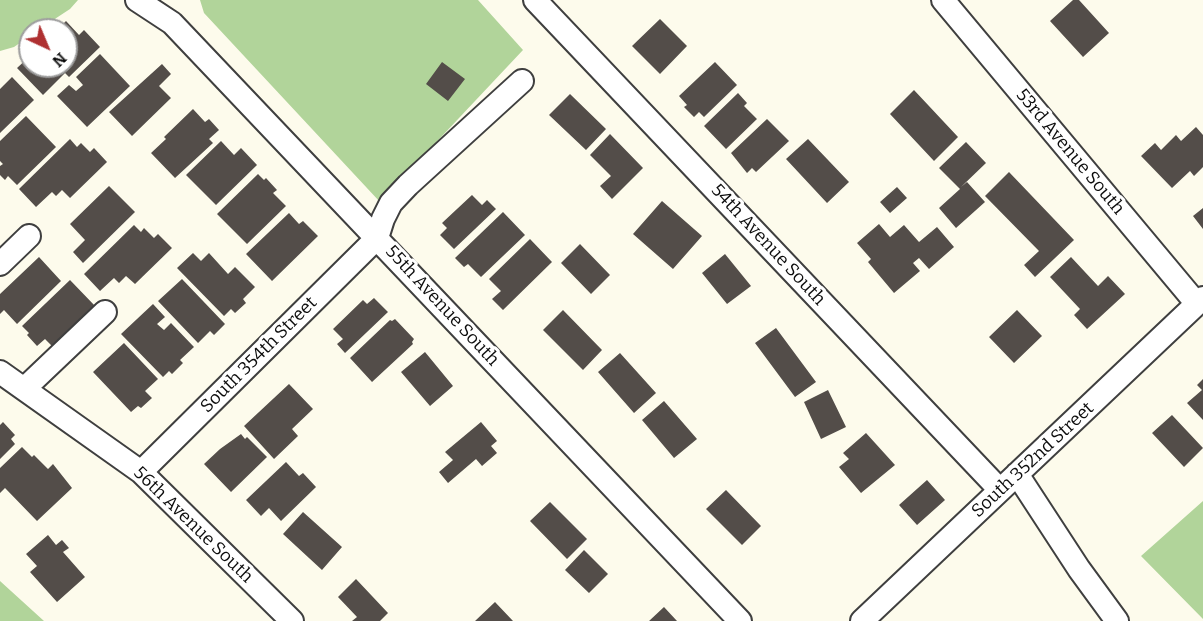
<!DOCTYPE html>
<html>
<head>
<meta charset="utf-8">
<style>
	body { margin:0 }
	#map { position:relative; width:1203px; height:621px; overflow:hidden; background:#fdfbec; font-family:Bitter,serif }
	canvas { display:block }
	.north { position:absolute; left:18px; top:18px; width:60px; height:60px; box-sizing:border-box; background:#fff; border:2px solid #9e9e9e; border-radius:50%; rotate:136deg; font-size:16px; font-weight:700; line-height:24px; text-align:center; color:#0c0c0c }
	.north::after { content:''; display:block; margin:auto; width:21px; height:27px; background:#af3031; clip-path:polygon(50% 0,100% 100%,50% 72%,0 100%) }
</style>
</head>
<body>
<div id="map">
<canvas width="1203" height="621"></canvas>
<div class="north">N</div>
</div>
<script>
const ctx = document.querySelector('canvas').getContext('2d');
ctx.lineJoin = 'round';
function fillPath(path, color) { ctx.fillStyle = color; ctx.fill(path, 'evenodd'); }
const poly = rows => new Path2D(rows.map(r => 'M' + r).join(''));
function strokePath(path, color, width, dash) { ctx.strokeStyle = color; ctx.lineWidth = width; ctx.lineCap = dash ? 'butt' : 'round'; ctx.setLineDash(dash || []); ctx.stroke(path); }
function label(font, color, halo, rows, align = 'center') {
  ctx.font = font + ' Bitter,serif'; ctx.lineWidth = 6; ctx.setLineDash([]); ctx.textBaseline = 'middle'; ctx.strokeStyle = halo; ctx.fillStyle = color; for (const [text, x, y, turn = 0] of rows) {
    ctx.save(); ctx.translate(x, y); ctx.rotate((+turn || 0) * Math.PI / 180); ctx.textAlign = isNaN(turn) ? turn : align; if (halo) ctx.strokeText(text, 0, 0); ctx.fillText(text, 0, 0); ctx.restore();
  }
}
fillPath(poly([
	[0,0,78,0,70,9,38,30,30,30,30,36,14,47,0,51],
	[200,0,478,0,523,50,380,202,204,13],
	[1203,501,1203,619,1141,556],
	[0,581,44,621,0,621]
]), '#b1d49a');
fillPath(poly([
	[1073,0,1079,0,1109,33,1083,57,1050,21],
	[660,19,687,46,660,74,632,46],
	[66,21,79,35,84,30,100,47,69,77,65,73,43,95,17,68,30,56,30,66,66,66,66,30,57,30],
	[100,54,130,86,87,127,57,96,69,85,76,91,83,85,76,77],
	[442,62,465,79,448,101,426,84],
	[715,62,737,85,704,117,699,112,694,117,684,107,687,105,679,96],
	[162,64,171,74,159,86,171,98,132,136,109,112],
	[12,77,34,100,0,133,0,89],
	[914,90,958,137,934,161,890,114],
	[738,93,747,103,744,106,757,119,726,149,704,126],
	[570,94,606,129,586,150,549,115],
	[193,109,205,122,209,119,219,130,209,139,213,143,175,178,151,153,166,139,164,137],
	[26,116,56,147,17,185,8,176,5,180,0,175,0,166,3,164,0,161,0,141],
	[767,119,789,141,756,172,752,168,747,173,731,153],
	[1196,127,1203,135,1203,167,1194,176,1190,171,1172,188,1141,156,1155,143,1161,150,1176,135,1181,141],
	[610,134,643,168,612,199,600,186,611,176,590,155],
	[70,139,77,147,81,143,90,152,94,148,107,162,70,198,62,190,56,196,52,192,36,207,19,189],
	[808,139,849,182,827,203,786,159],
	[221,141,234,155,241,148,257,165,216,205,186,175],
	[966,142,986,163,961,187,967,182,985,202,956,228,939,208,960,189,939,168],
	[1009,172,1074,240,1035,277,1024,265,1039,251,985,196],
	[258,174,264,180,266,178,277,190,273,193,286,206,247,244,217,214],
	[109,186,135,212,83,263,73,252,85,240,70,224],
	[897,187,907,198,890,213,880,202],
	[472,195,482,205,487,200,496,209,454,249,440,235,447,228,442,223],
	[662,201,702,236,673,269,633,234],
	[1203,208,1203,229,1193,216],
	[503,212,525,235,481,277,468,264,464,267,455,258],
	[289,213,299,224,303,221,318,236,272,281,246,254],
	[879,224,890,237,904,225,919,242,937,227,954,247,929,269,919,258,913,263,920,271,894,293,868,262,871,259,857,243],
	[134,225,141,232,144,228,154,238,158,234,172,248,135,284,126,276,119,283,114,278,100,291,84,274],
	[530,239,552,262,503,310,492,299,501,291,489,279],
	[580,244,610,275,591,294,561,263],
	[193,253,201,261,209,253,228,274,235,267,255,287,243,299,246,303,235,313,231,309,224,316,177,268],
	[725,254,751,286,727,304,702,273],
	[39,257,61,281,17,324,4,310,0,314,0,294],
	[1071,257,1098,286,1108,276,1125,294,1087,329,1074,315,1080,309,1050,277],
	[182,279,225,324,214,335,210,331,198,343,158,301],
	[70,280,96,307,57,351,45,339,37,346,27,335,29,333,22,326],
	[374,298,388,312,345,353,337,344,343,339,333,329,363,300,367,304],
	[153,304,165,317,157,324,164,330,171,323,194,347,180,360,183,363,172,374,169,371,163,377,121,334],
	[563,310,602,350,583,370,543,330],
	[1017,310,1042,336,1014,363,989,337],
	[395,319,414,339,412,342,413,344,372,382,350,358,390,320,392,321],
	[776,328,816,382,795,397,755,343],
	[124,343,158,379,145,391,152,398,141,408,138,406,131,412,93,372],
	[425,352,453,386,430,406,401,372],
	[620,353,656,393,634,413,598,372],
	[1203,379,1203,420,1187,403,1202,390,1197,385],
	[289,384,313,409,292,429,298,436,274,459,244,426],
	[828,390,846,427,821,439,804,402],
	[664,401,697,439,674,458,642,420],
	[1172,415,1203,448,1184,467,1152,433],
	[3,422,15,435,11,439,15,444,0,459,0,425],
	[481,422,497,441,491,446,497,453,482,466,476,459,448,483,439,472,453,460,445,452],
	[866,433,895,465,861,493,839,467,849,459,843,453],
	[241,434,245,439,247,437,267,457,231,492,204,464,220,449],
	[22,447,32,457,34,455,48,469,53,464,72,488,37,521,5,488,0,493,0,468],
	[286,462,299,476,303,473,316,487,281,521,269,508,261,516,246,500],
	[927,480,945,500,917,525,899,505],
	[726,490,761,526,742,545,706,509],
	[550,502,587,539,567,559,530,521],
	[303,512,342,547,322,570,283,534],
	[48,535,56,545,62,540,69,548,63,552,85,577,57,602,30,572,37,566,26,554],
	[584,550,608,574,589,593,565,570],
	[356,579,388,613,380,621,352,621,357,617,338,597],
	[495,602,513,621,475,621],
	[664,607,677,621,649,621]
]), '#534d49');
const minor = poly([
	[137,0,172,23,740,621],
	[535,0,1000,490],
	[943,0,1197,304],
	[0,264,29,236],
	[0,372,141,472,292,621],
	[24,389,105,312],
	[141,472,377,238,383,219,391,203,408,185,522,81],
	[1017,474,1079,569,1117,621],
	[862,621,1203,298]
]);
strokePath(minor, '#3f3f3f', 26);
strokePath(minor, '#fff', 22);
label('18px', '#0c0c0c', '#fff', [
	["53rd Avenue South",1070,152,50],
	["54th Avenue South",768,245,47],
	["55th Avenue South",442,306,47],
	["South 354th Street",259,355,-45],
	["South 352nd Street",1033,460,-43],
	["56th Avenue South",193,525,44]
]);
</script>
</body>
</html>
